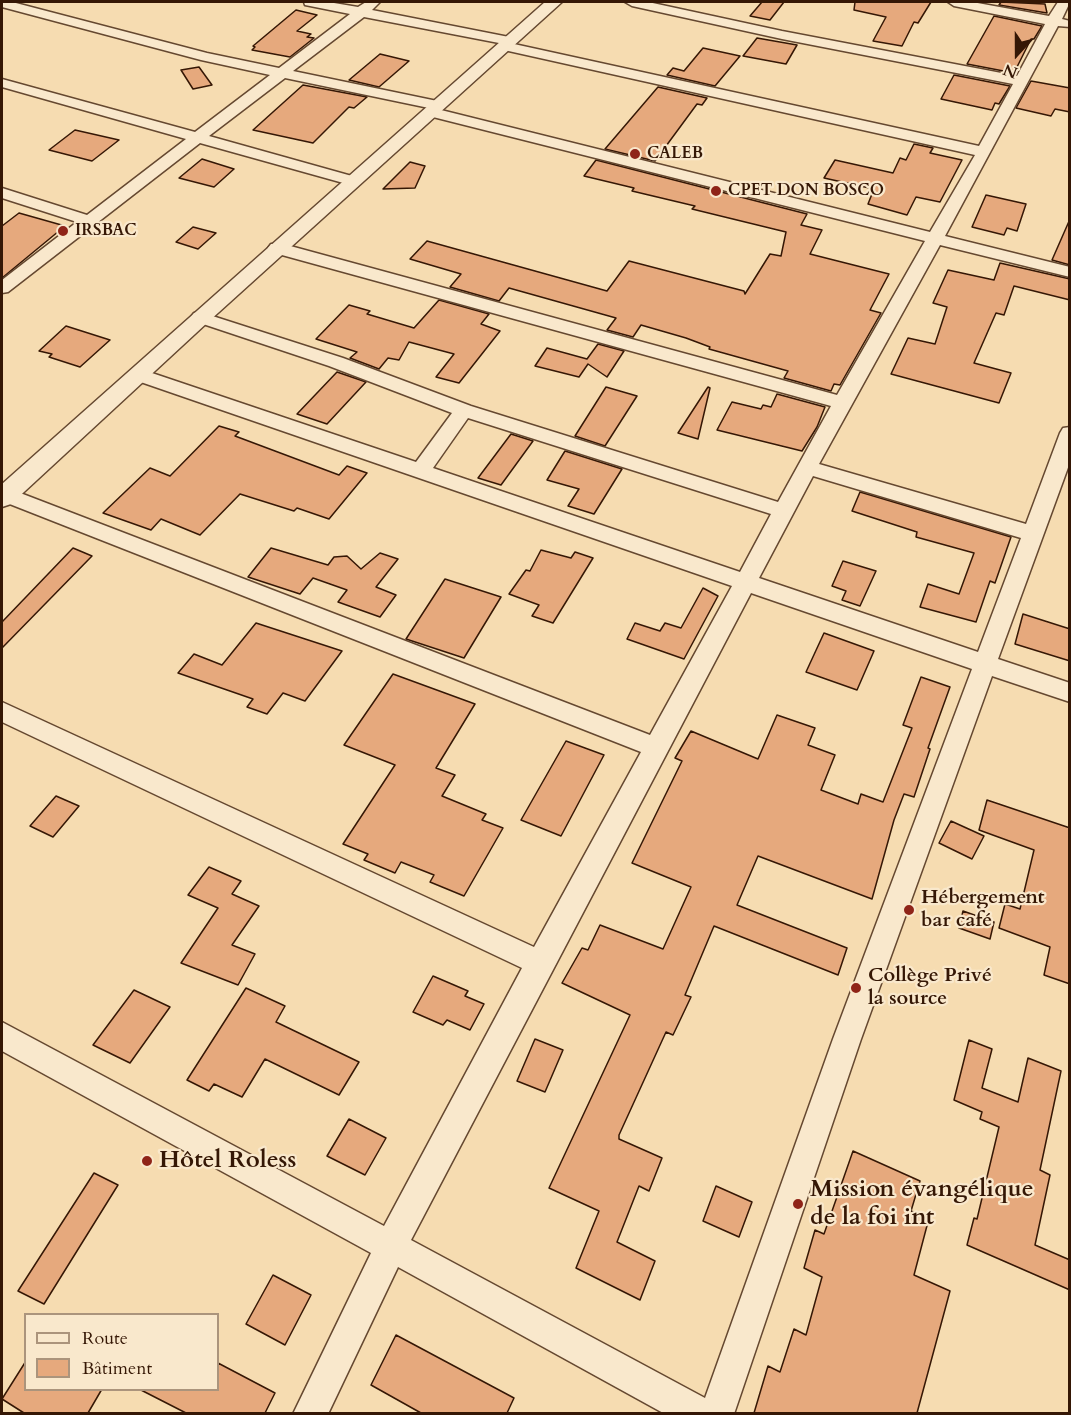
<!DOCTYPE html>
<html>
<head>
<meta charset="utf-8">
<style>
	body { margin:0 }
	#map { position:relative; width:1071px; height:1415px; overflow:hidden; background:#f6dcb1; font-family:Cardo,serif }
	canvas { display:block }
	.frame { position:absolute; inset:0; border:3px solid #351705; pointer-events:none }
	.legend { position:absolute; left:24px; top:1313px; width:195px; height:78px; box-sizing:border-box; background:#f9e8cc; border:2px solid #ab947c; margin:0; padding:8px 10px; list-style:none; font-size:18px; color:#351705 }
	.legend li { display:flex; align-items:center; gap:12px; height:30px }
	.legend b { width:30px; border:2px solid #ab947c }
	.north { position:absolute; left:987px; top:24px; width:60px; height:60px; -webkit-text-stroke:4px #f9e8cc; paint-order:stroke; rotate:201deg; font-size:16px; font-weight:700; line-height:24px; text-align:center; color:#351705 }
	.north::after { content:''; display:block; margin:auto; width:21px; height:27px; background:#351705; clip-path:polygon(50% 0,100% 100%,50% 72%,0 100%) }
</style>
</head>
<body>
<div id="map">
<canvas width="1071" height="1415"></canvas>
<div class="frame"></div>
<ul class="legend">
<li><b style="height:8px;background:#f9e8cc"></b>Route</li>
<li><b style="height:16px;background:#e6a97d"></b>Bâtiment</li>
</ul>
<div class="north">N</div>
</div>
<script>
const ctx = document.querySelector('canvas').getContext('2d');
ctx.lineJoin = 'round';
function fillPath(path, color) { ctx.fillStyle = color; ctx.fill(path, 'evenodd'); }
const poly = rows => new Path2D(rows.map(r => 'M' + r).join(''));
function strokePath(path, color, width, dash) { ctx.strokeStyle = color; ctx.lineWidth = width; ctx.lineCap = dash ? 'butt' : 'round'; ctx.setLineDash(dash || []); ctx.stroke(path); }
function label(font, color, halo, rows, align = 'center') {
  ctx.font = font + ' Cardo,serif'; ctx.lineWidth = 4.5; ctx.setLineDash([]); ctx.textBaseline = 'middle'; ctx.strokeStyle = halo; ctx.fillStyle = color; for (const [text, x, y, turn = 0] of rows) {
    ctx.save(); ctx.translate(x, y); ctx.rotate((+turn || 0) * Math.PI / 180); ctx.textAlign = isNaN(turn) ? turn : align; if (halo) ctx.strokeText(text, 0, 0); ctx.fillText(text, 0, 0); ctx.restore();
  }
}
const building = poly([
	[762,2,784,2,770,20,750,16,762,2],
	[855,2,931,2,918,23,914,22,902,46,873,41,886,17,854,10,855,2],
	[1001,2,1045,4,1047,13,999,5,1001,2],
	[296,10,317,15,297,31,311,34,307,37,314,38,290,57,252,50,255,47,253,46,296,10],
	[994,16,1042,26,1034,39,1031,39,1014,73,967,64,994,16],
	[757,38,797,45,786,64,743,56,757,38],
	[703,48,740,56,715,86,667,75,673,68,684,71,703,48],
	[380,54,409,61,379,87,349,80,380,54],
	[199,67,212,85,193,89,181,70,199,67],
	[954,75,1010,86,999,104,995,103,992,110,941,99,954,75],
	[1031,81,1070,88,1070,112,1055,109,1051,116,1016,108,1031,81],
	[303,85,367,97,354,108,349,107,313,143,253,130,303,85],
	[658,87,707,98,702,105,697,104,655,161,605,149,658,87],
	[75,130,119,140,92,161,49,150,75,130],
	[914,144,933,148,930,153,962,160,940,202,916,197,907,215,868,204,874,189,824,178,835,160,893,173,900,158,906,160,914,144],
	[202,159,234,169,214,187,179,178,202,159],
	[596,160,807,214,801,225,822,230,810,254,889,274,870,310,881,313,840,385,834,384,831,391,784,378,788,371,709,349,710,347,686,338,641,325,633,337,607,330,616,318,509,288,499,301,450,287,461,274,410,259,427,241,607,291,629,261,744,291,745,294,770,254,781,256,786,232,692,209,695,206,632,191,634,188,584,176,596,160],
	[410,162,425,166,415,188,383,189,410,162],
	[986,195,1026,204,1017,231,1007,228,1004,235,972,227,986,195],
	[19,213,65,226,2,278,2,226,19,213],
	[1070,219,1070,265,1052,260,1070,219],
	[193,227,216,233,198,249,176,242,193,227],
	[1000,263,1070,279,1070,300,1014,286,1004,315,996,313,974,363,1011,373,999,403,891,374,908,338,935,344,947,307,933,303,948,270,994,280,1000,263],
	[439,300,489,314,481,324,500,331,459,383,436,377,454,354,409,342,399,360,388,358,379,369,350,358,357,352,316,339,349,305,370,311,367,314,414,328,439,300],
	[66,326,110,340,80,367,49,357,52,354,39,351,66,326],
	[598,344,624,351,607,377,588,364,579,377,535,366,547,348,587,359,598,344],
	[337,372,366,382,327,424,297,414,337,372],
	[606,387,637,396,605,446,575,436,606,387],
	[708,387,710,388,698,439,678,433,708,387],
	[777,394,825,407,817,427,802,451,717,430,732,402,761,409,763,405,771,407,777,394],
	[219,426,239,432,235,436,339,475,347,466,367,473,329,519,297,508,294,511,240,494,200,535,161,519,151,530,103,513,150,468,170,476,219,426],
	[511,434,533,441,501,485,478,478,511,434],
	[565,451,622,469,594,514,568,506,579,489,547,480,565,451],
	[860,492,1011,537,995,583,990,581,976,622,920,607,928,584,959,594,974,553,916,537,917,532,852,511,860,492],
	[73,548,92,556,2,648,2,622,73,548],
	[271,548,328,565,334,557,347,556,361,569,380,553,398,559,376,587,396,595,380,617,338,602,347,590,313,578,300,594,248,577,271,548],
	[541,550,571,558,575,552,593,558,553,623,532,616,539,605,509,594,526,570,530,571,541,550],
	[843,561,876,571,860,606,842,600,846,591,832,586,843,561],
	[445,579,501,597,464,658,406,639,445,579],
	[703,588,718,596,684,659,627,639,635,623,660,631,665,623,681,628,703,588],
	[1023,614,1070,629,1070,661,1015,644,1023,614],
	[256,623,342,651,305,701,283,693,267,714,247,707,253,699,178,673,194,654,222,665,256,623],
	[824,633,874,651,857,690,806,672,824,633],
	[393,674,475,704,436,768,455,775,442,796,486,814,482,820,503,828,464,896,430,882,434,875,401,862,395,873,364,860,368,854,343,844,395,765,344,745,393,674],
	[921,677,950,687,928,748,930,749,914,797,904,794,894,820,872,899,758,856,737,905,847,948,838,975,714,926,685,995,691,997,673,1035,666,1032,619,1135,619,1139,662,1158,649,1191,639,1186,617,1242,655,1261,640,1300,576,1268,599,1211,549,1188,630,1015,562,983,582,948,588,950,600,925,663,949,691,887,632,863,682,761,675,758,691,731,758,759,777,715,815,728,808,745,835,755,821,790,858,804,861,794,883,802,912,728,903,725,921,677],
	[566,741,604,755,561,836,521,820,566,741],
	[56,796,79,806,53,837,30,826,56,796],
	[987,800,1070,828,1070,984,1044,975,1050,947,999,928,1005,904,1020,909,1034,850,979,830,987,800],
	[951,821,984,836,972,859,939,843,951,821],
	[209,867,241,881,232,894,259,906,232,945,255,954,238,985,181,963,218,908,188,895,209,867],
	[963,911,994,922,990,939,959,928,963,911],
	[433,976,468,991,465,996,484,1004,470,1030,447,1020,443,1025,413,1012,433,976],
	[246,988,285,1006,276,1022,359,1062,339,1095,265,1059,242,1097,214,1084,209,1091,187,1080,246,988],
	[134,990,170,1007,130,1063,93,1045,134,990],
	[535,1039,563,1050,545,1092,517,1081,535,1039],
	[969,1040,992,1049,982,1088,1018,1102,1028,1058,1061,1071,1040,1170,1050,1175,1035,1245,1070,1260,1070,1290,967,1245,974,1218,977,1219,999,1127,980,1119,982,1112,954,1100,969,1040],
	[349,1119,386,1138,365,1175,327,1156,349,1119],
	[853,1151,920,1181,911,1211,929,1218,914,1275,950,1291,917,1413,754,1413,768,1366,780,1372,794,1329,806,1335,822,1277,804,1268,815,1230,824,1234,853,1151],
	[94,1173,118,1185,44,1304,18,1291,94,1173],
	[716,1186,752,1202,739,1237,703,1221,716,1186],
	[273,1275,311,1295,285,1345,246,1324,273,1275],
	[396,1335,514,1398,507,1413,421,1413,371,1385,396,1335],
	[26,1361,26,1389,102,1389,88,1413,24,1413,2,1399,26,1361],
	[218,1363,275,1393,265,1413,186,1413,139,1389,218,1389,218,1363]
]);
fillPath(building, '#e6a97d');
strokePath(building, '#351705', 1.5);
const minor = poly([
	[2,2,12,2,207,53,279,68,350,14,305,5,304,2,328,2,358,7,366,2,380,2,372,10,509,37,516,41,514,44,979,146,1013,84,782,39,632,6,625,2,648,2,782,31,1017,76,1045,24,954,6,948,2,972,2,1049,16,1058,2,1070,2,1062,19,1070,21,1070,27,1058,26,945,236,1070,267,1070,277,940,245,819,464,1026,524,1060,433,1063,428,1070,427,1070,462,998,659,1070,683,1070,702,992,676,861,1039,734,1414,665,1414,398,1267,328,1414,293,1414,371,1253,2,1051,2,1022,384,1226,522,968,2,722,2,702,534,947,641,752,2,501,2,486,650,735,732,586,132,379,130,375,139,369,146,371,416,462,452,413,329,366,194,321,191,317,194,313,200,312,343,358,471,406,778,502,831,406,271,252,268,248,271,244,283,244,837,395,925,241,425,115,422,112,429,108,285,78,209,136,359,178,361,181,359,184,347,184,200,143,8,292,2,293,2,280,77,222,2,198,2,188,87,215,186,139,2,87,2,79,195,132,270,75,201,60,2,7,2,2],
	[364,17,499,43,499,49,504,50,975,155,930,232,437,109,444,105,442,102,293,71,364,17],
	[468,418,771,514,740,572,433,468,468,418],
	[813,476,1021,538,978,652,759,578,813,476],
	[751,593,972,669,833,1039,705,1398,411,1240,751,593]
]);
const tertiary = poly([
	[545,2,562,2,208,322,11,504,2,507,2,484,545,2]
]);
strokePath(minor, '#654830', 3);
strokePath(tertiary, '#654830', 3);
fillPath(minor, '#f9e8cc');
fillPath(tertiary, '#f9e8cc');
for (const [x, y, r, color] of [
	[635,154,6,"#8f2418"],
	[716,191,6,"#8f2418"],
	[63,231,6,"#8f2418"],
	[909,910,6,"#8f2418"],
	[856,988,6,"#8f2418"],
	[147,1161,6,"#8f2418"],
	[798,1204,6,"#8f2418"]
]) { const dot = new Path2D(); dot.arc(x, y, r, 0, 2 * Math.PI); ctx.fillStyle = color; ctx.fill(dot); strokePath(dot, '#f9e8cc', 2); }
label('bold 16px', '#351705', '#f9e8cc', [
	["CALEB",647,154],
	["CPET DON BOSCO",728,191],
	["IRSBAC",75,231]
], 'left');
label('bold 20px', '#351705', '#f9e8cc', [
	["Hébergement",921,898],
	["bar café",921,921],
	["Collège Privé",868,976],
	["la source",868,999]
], 'left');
label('bold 24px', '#351705', '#f9e8cc', [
	["Hôtel Roless",159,1161],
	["Mission évangélique",810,1190],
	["de la foi int",810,1218]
], 'left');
</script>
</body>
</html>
